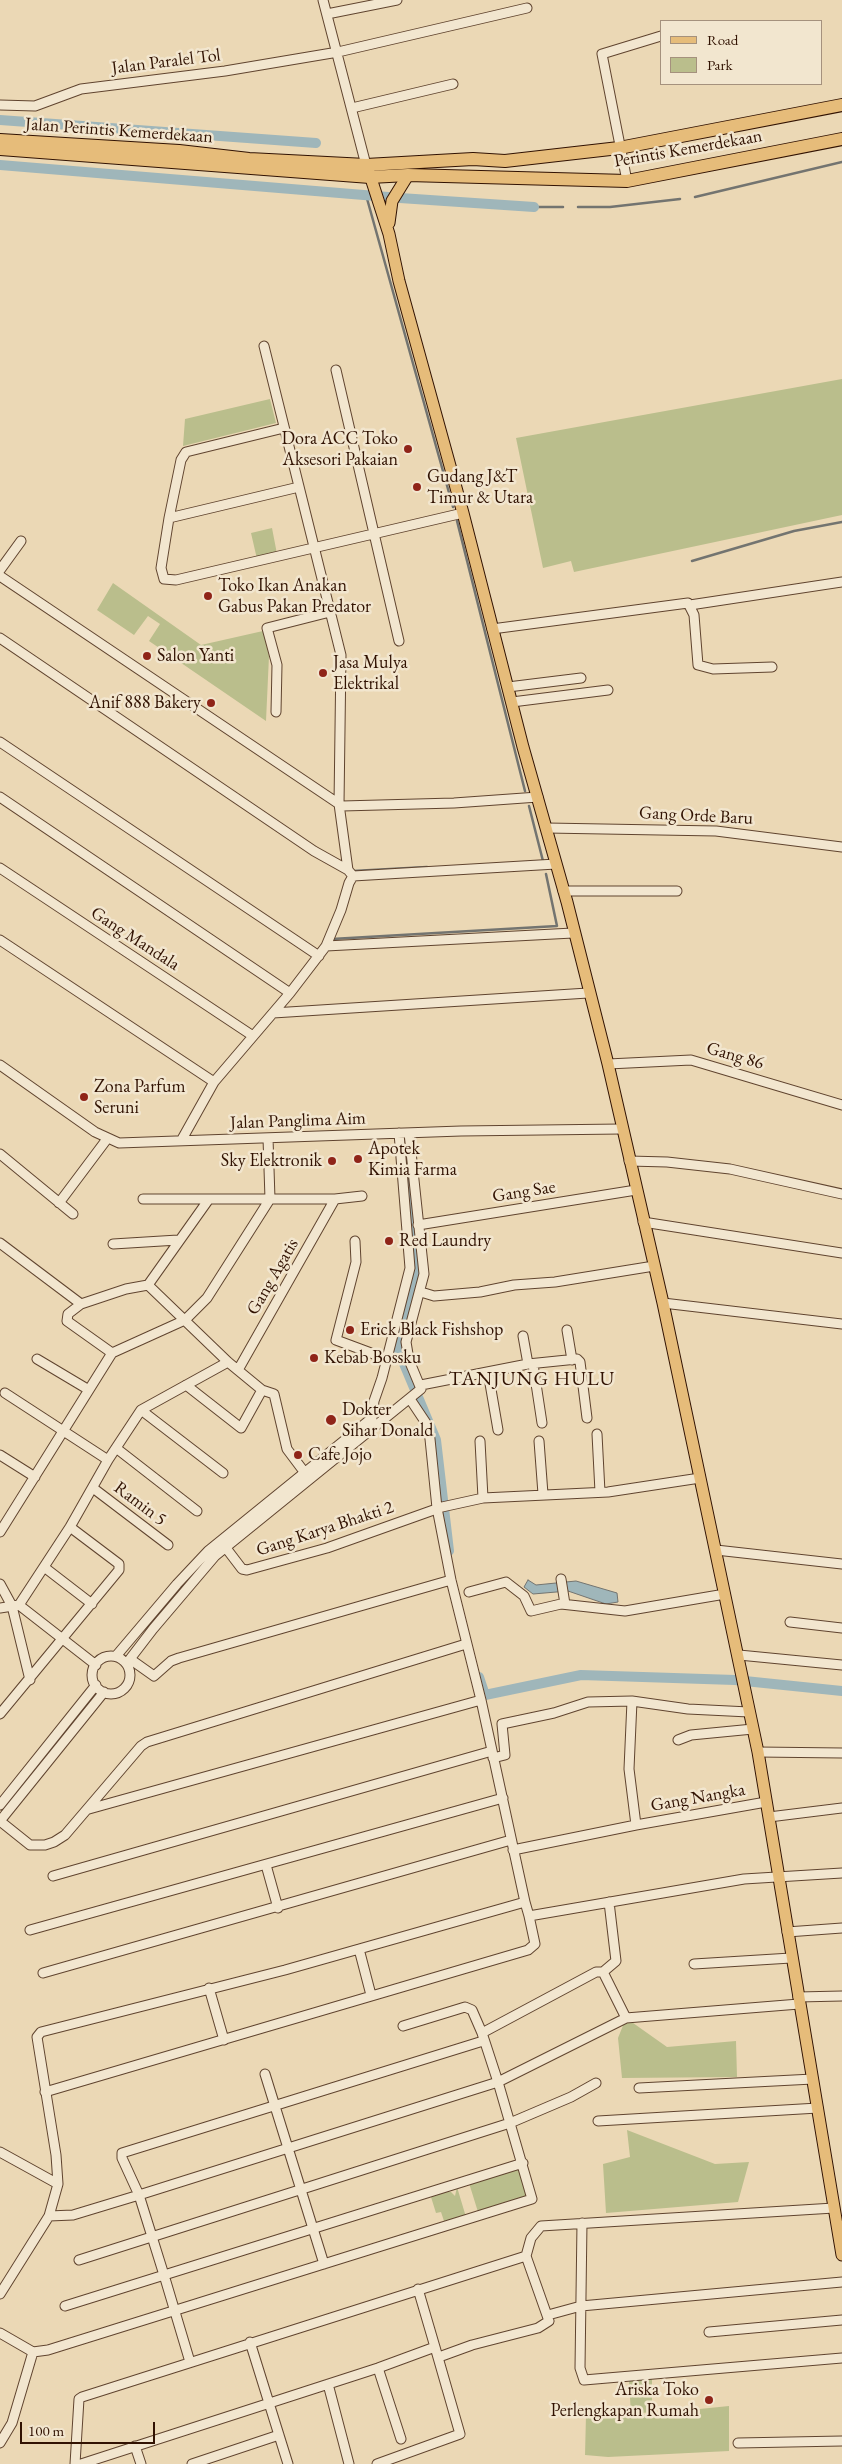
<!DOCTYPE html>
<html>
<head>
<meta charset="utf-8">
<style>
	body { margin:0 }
	#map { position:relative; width:842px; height:2464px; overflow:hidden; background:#ebd8b5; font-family:"EB Garamond",serif }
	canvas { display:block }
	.legend { position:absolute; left:660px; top:20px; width:162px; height:65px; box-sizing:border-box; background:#f2e6cf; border:1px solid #a5917d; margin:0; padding:6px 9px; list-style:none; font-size:15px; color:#311202 }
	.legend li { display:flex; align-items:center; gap:10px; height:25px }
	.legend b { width:25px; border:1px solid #a5917d }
	.scale { position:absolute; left:20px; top:2422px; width:135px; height:22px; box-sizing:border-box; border:2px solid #311202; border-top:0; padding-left:6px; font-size:15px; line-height:18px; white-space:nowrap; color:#311202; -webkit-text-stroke:4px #f2e6cf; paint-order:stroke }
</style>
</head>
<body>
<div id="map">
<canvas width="842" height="2464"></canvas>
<ul class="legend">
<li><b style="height:6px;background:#e6bc7a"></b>Road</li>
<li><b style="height:14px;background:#babe8c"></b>Park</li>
</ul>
<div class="scale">100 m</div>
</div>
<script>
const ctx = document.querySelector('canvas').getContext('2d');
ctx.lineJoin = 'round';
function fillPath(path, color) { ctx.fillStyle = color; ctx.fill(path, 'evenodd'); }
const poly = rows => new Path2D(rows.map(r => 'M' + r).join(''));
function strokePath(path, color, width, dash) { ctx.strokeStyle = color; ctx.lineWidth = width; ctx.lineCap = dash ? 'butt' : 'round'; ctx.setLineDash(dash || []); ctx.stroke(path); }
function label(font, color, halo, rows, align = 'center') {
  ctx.font = font + ' "EB Garamond",serif'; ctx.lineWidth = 5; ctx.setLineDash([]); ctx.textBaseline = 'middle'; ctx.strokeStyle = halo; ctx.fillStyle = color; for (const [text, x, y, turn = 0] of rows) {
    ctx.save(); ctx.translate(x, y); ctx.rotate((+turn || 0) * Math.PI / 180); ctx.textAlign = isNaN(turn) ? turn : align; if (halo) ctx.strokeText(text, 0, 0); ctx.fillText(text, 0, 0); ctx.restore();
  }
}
fillPath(poly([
	[842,379,842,515,574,572,571,561,543,568,516,438],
	[270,399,276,423,183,446,185,419],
	[272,528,277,554,257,559,251,533],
	[113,583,201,645,263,631,269,656,266,721,149,641,160,624,148,616,134,635,97,610],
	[626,2018,667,2047,736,2041,737,2077,622,2078,618,2038],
	[627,2130,715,2164,749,2162,738,2202,606,2213,603,2164,630,2157],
	[518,2169,528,2197,478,2212,469,2183],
	[457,2187,466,2217,444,2221,441,2212,436,2213,431,2197,438,2192,451,2192,455,2196],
	[652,2379,652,2412,631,2414,629,2381],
	[729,2406,729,2451,608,2457,585,2455,586,2415,611,2418]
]), '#babe8c');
const water = poly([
	[528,1580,536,1585,576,1581,617,1593,618,1602,606,1604,568,1591,533,1594,524,1587,528,1580]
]);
fillPath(water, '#9fb6ba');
strokePath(water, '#737470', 1);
strokePath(poly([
	[366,195,453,507],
	[695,197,842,162],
	[534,207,563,207],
	[578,207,610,207,680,199],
	[457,521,525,791],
	[692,561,794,531,842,522],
	[529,806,543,861],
	[353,871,427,867],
	[332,939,557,926,546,874]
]), '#737470', 2.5);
strokePath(poly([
	[0,120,316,143],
	[0,165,388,197],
	[400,198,534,207],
	[407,1182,416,1270,397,1347,436,1440,449,1551],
	[479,1677,485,1695,581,1675,735,1680,842,1691]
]), '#9fb6ba', 10);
const minor = poly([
	[323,0,366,165],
	[327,14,397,0],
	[0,105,35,106,81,89,225,71,338,52,527,8],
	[352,108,453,84],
	[627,181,602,54,661,36],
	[264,346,341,655,339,804,348,870,353,876,556,864],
	[336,370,399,641],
	[284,428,186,452,181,460,169,518,161,568,164,579,176,580,463,513],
	[169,518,299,487],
	[0,570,21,541],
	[0,576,342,806,454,803,538,797],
	[690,605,842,582],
	[492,629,688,603,694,615,698,665,713,669,772,667],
	[0,638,314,851,348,870],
	[508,687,581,678],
	[512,702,608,690],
	[276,712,277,665,267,628,330,612],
	[0,742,319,956],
	[0,797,290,993],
	[547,828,716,831,842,847],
	[0,868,253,1036],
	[563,891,677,891],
	[0,940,214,1082],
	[326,946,573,933],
	[273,1013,588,993],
	[608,1064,691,1060,842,1105],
	[0,1065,95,1132,119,1143,461,1131,621,1129],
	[181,1141,214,1082,290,993,326,946,341,910,349,883,353,876],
	[0,1154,73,1214],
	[629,1161,667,1162,730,1169,842,1194],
	[143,1199,335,1199,362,1196],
	[59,1203,107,1139],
	[643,1222,842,1253],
	[418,1225,636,1190],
	[355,1241,356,1262,336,1340,387,1359],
	[0,1243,81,1304],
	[113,1244,178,1240],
	[148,1285,228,1362,262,1390,274,1394,287,1449,305,1473],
	[421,1292,434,1296,480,1292,514,1285,555,1282,654,1266],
	[663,1303,842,1324],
	[567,1330,572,1360],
	[523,1336,528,1364],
	[112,1353,67,1321,68,1314,81,1304,126,1289,148,1285,209,1199],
	[37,1359,89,1390],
	[533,1364,542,1423],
	[238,1370,335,1199],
	[488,1372,498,1430],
	[186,1385,241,1428,262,1390],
	[421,1385,528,1364,577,1359,580,1362,587,1418],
	[5,1393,108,1460],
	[410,1399,426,1423,430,1439,437,1508,451,1580,481,1700,525,1902],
	[141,1410,223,1473],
	[597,1434,600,1492],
	[480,1441,483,1498],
	[539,1441,543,1494],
	[116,1448,197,1511],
	[0,1455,35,1477],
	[93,1488,168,1545],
	[0,1532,112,1353,185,1320,207,1298,270,1199,268,1138],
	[226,1548,242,1569,247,1570,327,1548,442,1507,483,1498,608,1492,700,1478],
	[716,1550,842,1564],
	[44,1567,92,1604],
	[561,1579,565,1604],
	[0,1584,12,1606,30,1680],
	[469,1592,506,1582,524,1596,531,1611,561,1604,625,1611,725,1594],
	[19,1605,96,1665],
	[0,1608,19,1605,70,1527,108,1460,141,1410,228,1362],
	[790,1622,842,1628],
	[739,1655,842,1665],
	[116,1656,177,1584,208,1551,372,1418,374,1401,382,1378,410,1268,399,1133],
	'92 1675a19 19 0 1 1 38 0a19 19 0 1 1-38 0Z',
	[130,1659,154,1676,171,1661,179,1658,451,1580],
	[128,1665,130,1659,153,1629,215,1556,421,1389,409,1360,406,1342,424,1274,409,1133],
	[632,1701,629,1769,636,1825,766,1802],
	[0,1714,119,1570,119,1564,70,1527],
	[678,1740,691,1735,753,1729],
	[758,1752,842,1753],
	[493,1758,505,1755,502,1724,554,1713,588,1702,632,1701,688,1709,749,1712],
	[0,1805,96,1685],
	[89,1809,481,1700],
	[769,1817,842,1808],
	[0,1821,30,1845,45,1845,54,1842,65,1835,141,1746,147,1742,466,1644],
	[0,1821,104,1692],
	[513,1850,636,1825],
	[266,1865,278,1908],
	[53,1876,492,1751],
	[30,1930,503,1798],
	[787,1932,842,1928],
	[359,1949,371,1995],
	[694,1964,791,1958],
	[603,1972,616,1961,609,1902],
	[43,1973,511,1840],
	[209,1988,224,2040],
	[798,1997,842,1996],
	[403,2026,465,2007,472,2010,482,2033],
	[265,2074,324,2264],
	[639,2088,813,2079],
	[45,2092,528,1950,535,1944,529,1916],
	[598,2121,818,2108],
	[0,2152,58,2184],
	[49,2216,73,2215,139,2195,498,2082,626,2018,799,2004],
	[582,2223,580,2368,584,2380,842,2358],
	[79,2260,510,2123,571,2097,596,2083],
	[418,2289,435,2347],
	[0,2294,49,2216,58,2184,56,2155,37,2037,41,2032,285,1970,525,1902,529,1916,744,1879,842,1873],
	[65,2306,523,2163],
	[548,2315,581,2306,842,2282],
	[709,2332,842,2320],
	[0,2333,33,2352,48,2350,532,2199,498,2082,482,2033,596,1972,603,1972,626,2018],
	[250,2342,288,2464],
	[439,2357,472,2345,538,2328,549,2321,526,2256],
	[190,2362,164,2275,139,2195,122,2158,122,2153,483,2041],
	[378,2368,401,2439],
	[328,2384,349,2464],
	[0,2443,12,2423,33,2352],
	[738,2443,842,2441],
	[135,2446,141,2464],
	[75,2464,79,2399,82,2397,526,2256,531,2238,541,2226,834,2208],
	[81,2464,378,2368,435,2347,460,2434,377,2464],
	[192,2464,279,2435]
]);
const major = poly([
	[368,169,389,234,399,281,463,513,523,747,567,902,608,1064,663,1303,758,1752,842,2255],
	[389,223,392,201,408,175]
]);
const highway = poly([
	[0,140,179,151,249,159,366,165,473,159,505,161,619,148,842,105],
	[0,149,370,177,408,175,627,181,842,139]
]);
strokePath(minor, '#60442f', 11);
strokePath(major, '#311202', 13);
strokePath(highway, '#311202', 14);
strokePath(minor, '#f2e6cf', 9);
strokePath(major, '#e6bc7a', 11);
strokePath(highway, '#e6bc7a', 12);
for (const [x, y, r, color] of [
	[408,449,5,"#8f2418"],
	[417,487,5,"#8f2418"],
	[208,596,5,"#8f2418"],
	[147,656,5,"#8f2418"],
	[323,673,5,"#8f2418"],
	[211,703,5,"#8f2418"],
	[84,1097,5,"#8f2418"],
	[358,1159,5,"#8f2418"],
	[332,1161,5,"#8f2418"],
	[389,1241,5,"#8f2418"],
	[350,1330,5,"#8f2418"],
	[314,1358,5,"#8f2418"],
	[331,1420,6,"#8f2418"],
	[298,1455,5,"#8f2418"],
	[709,2400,5,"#8f2418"]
]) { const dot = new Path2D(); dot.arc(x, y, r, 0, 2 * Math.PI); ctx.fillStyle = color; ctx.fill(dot); strokePath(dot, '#f2e6cf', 2); }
label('18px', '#311202', '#f2e6cf', [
	["Jalan Paralel Tol",166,62,-7],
	["Jalan Perintis Kemerdekaan",119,131,4],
	["Perintis Kemerdekaan",688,149,-10],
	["Gang Orde Baru",696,816,3],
	["Gang Mandala",135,939,33],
	["Gang 86",735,1056,16],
	["Jalan Panglima Aim",298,1121,-2],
	["Gang Sae",524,1192,-9],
	["Gang Agatis",273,1277,-60],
	["Ramin 5",140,1504,37],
	["Gang Karya Bhakti 2",325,1529,-18],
	["Gang Nangka",698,1798,-10]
]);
label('18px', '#311202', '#f2e6cf', [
	["Dora ACC Toko",398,439,"right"],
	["Aksesori Pakaian",398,460,"right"],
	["Gudang J&T",427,477],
	["Timur & Utara",427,498],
	["Toko Ikan Anakan",218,586],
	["Gabus Pakan Predator",218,607],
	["Salon Yanti",157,656],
	["Jasa Mulya",333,663],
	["Elektrikal",333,684],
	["Anif 888 Bakery",201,703,"right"],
	["Zona Parfum",94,1087],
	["Seruni",94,1108],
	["Apotek",368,1149],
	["Kimia Farma",368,1170],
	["Sky Elektronik",322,1161,"right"],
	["Red Laundry",399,1241],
	["Erick Black Fishshop",360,1330],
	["Kebab Bossku",324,1358],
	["Dokter",342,1410],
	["Sihar Donald",342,1431],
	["Cafe Jojo",308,1455],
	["Ariska Toko",699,2390,"right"],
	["Perlengkapan Rumah",699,2411,"right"]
], 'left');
ctx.letterSpacing = '1px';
label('20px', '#311202', '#f2e6cf', [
	["TANJUNG HULU",532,1380]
]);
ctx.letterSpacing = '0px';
</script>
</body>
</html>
